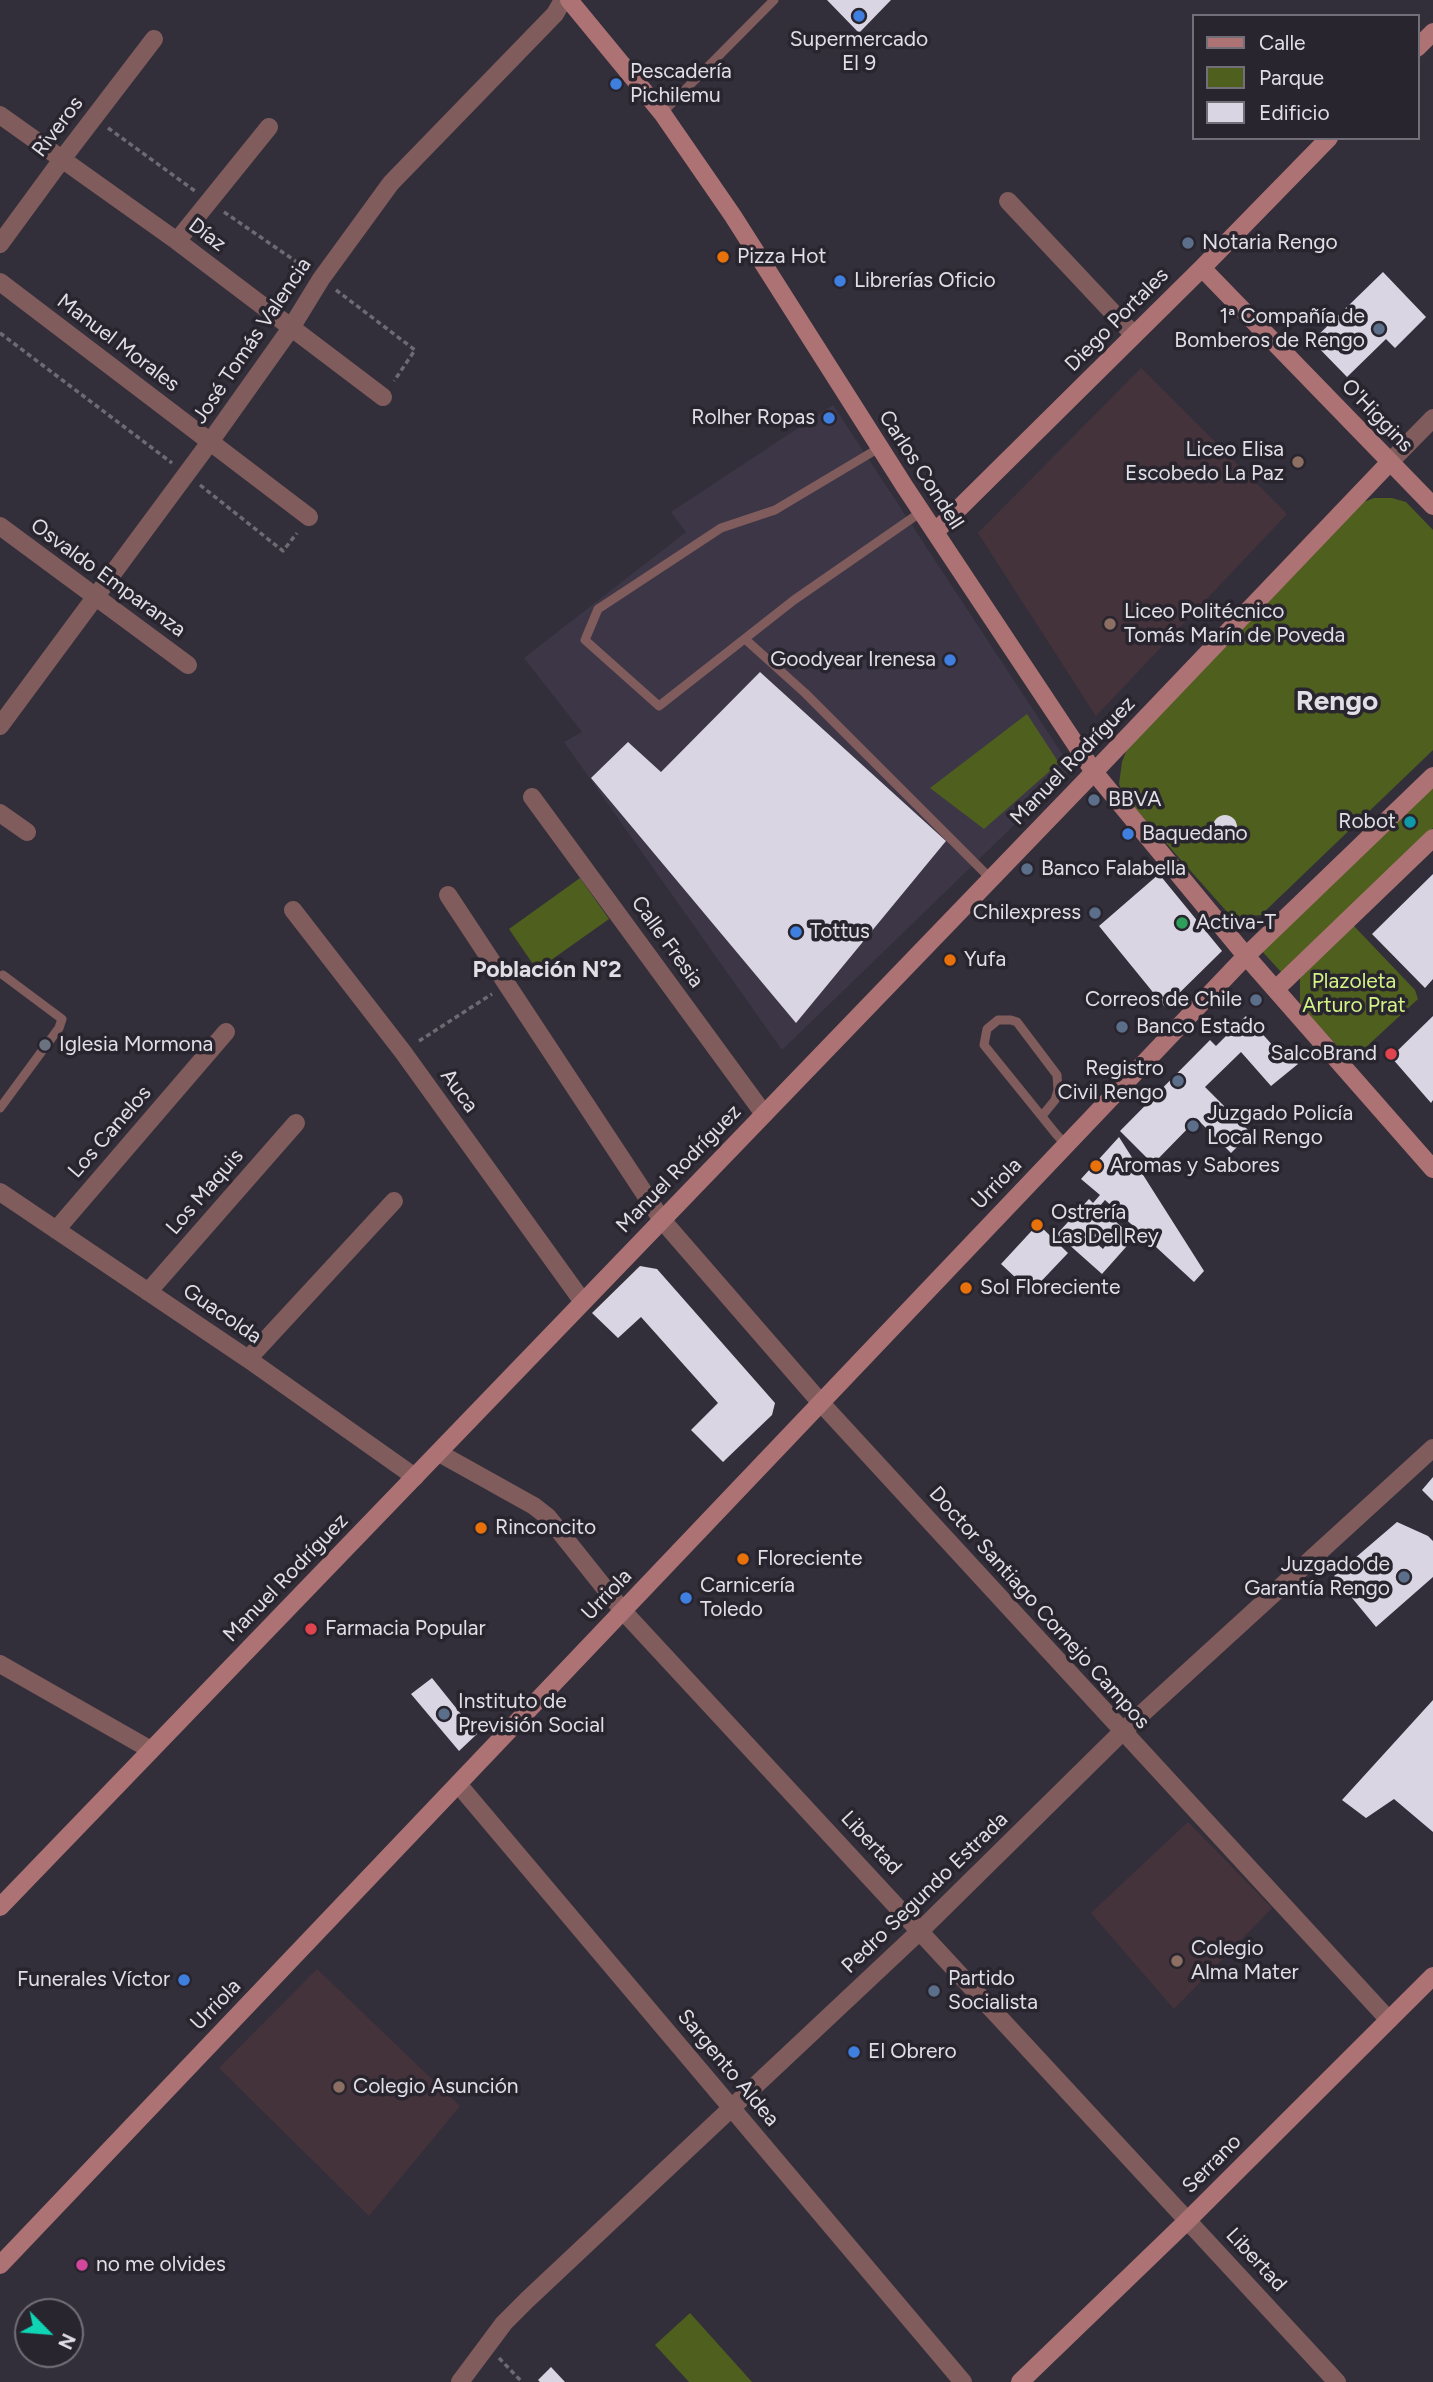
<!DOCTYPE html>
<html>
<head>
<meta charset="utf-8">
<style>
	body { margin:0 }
	#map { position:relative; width:1433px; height:2382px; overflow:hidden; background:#332f3a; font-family:Figtree,sans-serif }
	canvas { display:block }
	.legend { position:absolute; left:1192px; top:14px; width:228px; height:126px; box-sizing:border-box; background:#29252f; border:2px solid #736f78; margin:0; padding:9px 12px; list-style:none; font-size:21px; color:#e1dee5 }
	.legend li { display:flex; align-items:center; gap:14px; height:35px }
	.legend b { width:35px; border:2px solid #736f78 }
	.north { position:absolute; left:14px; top:2298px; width:70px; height:70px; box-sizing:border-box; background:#29252f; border:2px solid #736f78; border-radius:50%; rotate:115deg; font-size:19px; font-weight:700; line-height:28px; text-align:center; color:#e1dee5 }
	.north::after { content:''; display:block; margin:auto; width:24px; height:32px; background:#0fd5b4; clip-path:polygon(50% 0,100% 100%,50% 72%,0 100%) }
</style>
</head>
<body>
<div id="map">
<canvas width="1433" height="2382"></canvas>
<ul class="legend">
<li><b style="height:9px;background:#ad7274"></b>Calle</li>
<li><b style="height:19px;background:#4e5f1e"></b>Parque</li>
<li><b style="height:19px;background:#dad5e2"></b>Edificio</li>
</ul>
<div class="north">N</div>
</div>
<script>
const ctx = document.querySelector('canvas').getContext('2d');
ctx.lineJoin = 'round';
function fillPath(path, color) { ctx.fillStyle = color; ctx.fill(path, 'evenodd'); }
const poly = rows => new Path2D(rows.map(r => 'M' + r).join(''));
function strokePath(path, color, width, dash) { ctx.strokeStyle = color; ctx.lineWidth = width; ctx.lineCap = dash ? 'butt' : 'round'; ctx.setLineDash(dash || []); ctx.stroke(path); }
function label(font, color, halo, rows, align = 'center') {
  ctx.font = font + ' Figtree,sans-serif'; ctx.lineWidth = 7; ctx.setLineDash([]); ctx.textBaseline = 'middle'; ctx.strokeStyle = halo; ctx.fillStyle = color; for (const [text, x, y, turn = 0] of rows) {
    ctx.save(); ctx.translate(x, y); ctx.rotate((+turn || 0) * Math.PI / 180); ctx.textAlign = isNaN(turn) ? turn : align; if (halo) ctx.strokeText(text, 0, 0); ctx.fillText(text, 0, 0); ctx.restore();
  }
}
fillPath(poly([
	[833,405,1072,769,782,1050,564,742,582,732,524,658,686,532,671,512]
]), '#3d3646');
fillPath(poly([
	[1141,368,1287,514,1096,716,978,533],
	[1188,1822,1272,1908,1174,2009,1091,1913],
	[317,1969,460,2106,369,2216,219,2068]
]), '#45333c');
fillPath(poly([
	[1374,498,1392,498,1406,502,1433,530,1433,750,1261,915,1239,917,1228,913,1125,797,1119,784,1122,762,1127,749,1361,503],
	[1027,714,1059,763,984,829,930,788],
	[1433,782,1433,828,1282,973,1260,949],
	[580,878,609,919,537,970,509,929],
	[1353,925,1415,990,1418,999,1351,1061,1300,1005,1300,978],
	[690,2313,752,2382,689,2382,655,2345]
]), '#4e5f1e');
fillPath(poly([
	[827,0,891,0,859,33],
	[1383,272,1426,317,1395,348,1386,339,1347,377,1312,341],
	[760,672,946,841,796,1023,591,778,628,742,661,772],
	'1213 827a12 12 0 1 1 24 0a12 12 0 1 1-24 0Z',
	[1159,874,1222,951,1165,1007,1099,926],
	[1433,874,1433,979,1425,988,1372,934],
	[1246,1016,1276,1049,1282,1044,1298,1064,1271,1086,1241,1052,1205,1087,1251,1133,1231,1153,1197,1119,1153,1164,1120,1131,1210,1040,1216,1046],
	[1433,1016,1433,1100,1431,1103,1391,1057],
	[1119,1137,1204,1271,1194,1282,1105,1200,1099,1207,1134,1238,1102,1274,1057,1234,1089,1199,1093,1203,1100,1195,1081,1179],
	[1101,1234,1109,1241,1103,1249,1094,1241],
	[1038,1224,1068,1253,1031,1292,1001,1264],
	[640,1266,657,1269,775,1403,772,1415,723,1462,691,1430,718,1403,641,1317,618,1338,592,1313],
	[1433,1477,1433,1501,1422,1490],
	[1397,1522,1428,1536,1433,1541,1433,1577,1376,1627,1334,1576],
	[432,1678,477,1734,459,1751,411,1694],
	[1433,1700,1433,1832,1394,1799,1366,1818,1342,1800],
	[551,2367,565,2382,540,2382,538,2380]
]), '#dad5e2');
strokePath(poly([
	[108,128,195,191],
	[224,212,307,269],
	[336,290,415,350,394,381],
	[0,333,172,463],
	[200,485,283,551,297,533],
	[419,1041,492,994],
	[499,2358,522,2382]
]), '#6d6a73', 3.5, [5, 3.5]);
strokePath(poly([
	[662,113,774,0],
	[879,448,775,510,721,528,598,609,585,640,659,706,794,600,921,512],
	[745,639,805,693,991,879],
	[0,1108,59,1028,62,1019,3,975],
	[1042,1116,1055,1100,1058,1090,1057,1075,1017,1022,1011,1020,998,1020,987,1029,984,1045,1056,1134,1066,1145]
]), '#815c5c', 9);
strokePath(poly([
	[0,115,177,241,383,397],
	[1008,201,1134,335],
	[177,241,269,127],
	[0,244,63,158,154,39],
	[0,282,309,517],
	[1390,462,1433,418],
	[0,526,188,665],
	[0,726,210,442,291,328,321,279,391,183,555,14,563,0],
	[532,797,764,1114],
	[0,813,27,832],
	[448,895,662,1220,821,1403,1389,2020],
	[293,910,403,1052,583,1302],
	[0,1192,248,1359,415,1477],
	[56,1230,226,1032],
	[148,1292,296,1123],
	[248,1359,394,1201],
	[439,1453,534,1506,548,1517,623,1611,1337,2382],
	[0,1664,151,1750],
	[458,1784,963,2382],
	[460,2382,504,2323,527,2300,921,1930,1122,1732,1433,1448]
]), '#815c5c', 18);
strokePath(poly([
	[569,0,662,113,733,216,905,487,1094,772,1246,956,1433,1169],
	[1417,48,1433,32],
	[1202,268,1433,506],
	[935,532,1202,268,1329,138],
	[1276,989,1433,838],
	[0,1907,1094,772,1390,462],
	[0,2265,1246,956,1433,776],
	[1020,2382,1188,2220,1433,1976]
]), '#ad7274', 18);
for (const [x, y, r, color] of [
	[859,16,7,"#3f7fe0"],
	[616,84,7,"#3f7fe0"],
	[1188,243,7,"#5c6f8a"],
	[723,257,7,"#e8710a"],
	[840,281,7,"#3f7fe0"],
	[1379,329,7,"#5c6f8a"],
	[829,418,7,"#3f7fe0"],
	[1298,462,7,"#8d6e63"],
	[1110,624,7,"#8d6e63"],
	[950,660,7,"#3f7fe0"],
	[1094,800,7,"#5c6f8a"],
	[1410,822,7,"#0f9aa8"],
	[1128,834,7,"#3f7fe0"],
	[1027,869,7,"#5c6f8a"],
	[1095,913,7,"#5c6f8a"],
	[1182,923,7,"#2e9e5b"],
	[796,932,7,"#3f7fe0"],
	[950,960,7,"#e8710a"],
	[1256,1000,7,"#5c6f8a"],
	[1122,1027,7,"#5c6f8a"],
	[45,1045,7,"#6b7280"],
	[1391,1054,7,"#e0444e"],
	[1178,1081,7,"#5c6f8a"],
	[1193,1126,7,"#5c6f8a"],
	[1096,1166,7,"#e8710a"],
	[1037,1225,7,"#e8710a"],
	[966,1288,7,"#e8710a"],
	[481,1528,7,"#e8710a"],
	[743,1559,7,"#e8710a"],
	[1404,1577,7,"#5c6f8a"],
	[686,1598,7,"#3f7fe0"],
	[311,1629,7,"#e0444e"],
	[444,1714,7,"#5c6f8a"],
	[1177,1961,7,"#8d6e63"],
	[184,1980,7,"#3f7fe0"],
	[934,1991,7,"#5c6f8a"],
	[854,2052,7,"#3f7fe0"],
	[339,2087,7,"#8d6e63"],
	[82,2265,7,"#d1479c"]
]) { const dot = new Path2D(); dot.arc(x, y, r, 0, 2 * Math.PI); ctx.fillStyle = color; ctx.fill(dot); strokePath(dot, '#29252f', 2.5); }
label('21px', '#e1dee5', '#29252f', [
	["Supermercado",859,40,"center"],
	["El 9",859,64,"center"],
	["Pescadería",630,72],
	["Pichilemu",630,96],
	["Notaria Rengo",1202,243],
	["Pizza Hot",737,257],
	["Librerías Oficio",854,281],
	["1ª Compañía de",1365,317,"right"],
	["Bomberos de Rengo",1365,341,"right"],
	["Rolher Ropas",815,418,"right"],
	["Liceo Elisa",1284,450,"right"],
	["Escobedo La Paz",1284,474,"right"],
	["Liceo Politécnico",1124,612],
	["Tomás Marín de Poveda",1124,636],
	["Goodyear Irenesa",936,660,"right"],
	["BBVA",1108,800],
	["Robot",1396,822,"right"],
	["Baquedano",1142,834],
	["Banco Falabella",1041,869],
	["Chilexpress",1081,913,"right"],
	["Activa-T",1196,923],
	["Tottus",810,932],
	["Yufa",964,960],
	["Correos de Chile",1242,1000,"right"],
	["Banco Estado",1136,1027],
	["Iglesia Mormona",59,1045],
	["SalcoBrand",1377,1054,"right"],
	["Registro",1164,1069,"right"],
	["Civil Rengo",1164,1093,"right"],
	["Juzgado Policía",1207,1114],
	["Local Rengo",1207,1138],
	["Aromas y Sabores",1110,1166],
	["Ostrería",1051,1213],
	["Las Del Rey",1051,1237],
	["Sol Floreciente",980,1288],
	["Rinconcito",495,1528],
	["Floreciente",757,1559],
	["Juzgado de",1390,1565,"right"],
	["Garantía Rengo",1390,1589,"right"],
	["Carnicería",700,1586],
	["Toledo",700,1610],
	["Farmacia Popular",325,1629],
	["Instituto de",458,1702],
	["Previsión Social",458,1726],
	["Colegio",1191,1949],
	["Alma Mater",1191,1973],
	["Partido",948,1979],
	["Socialista",948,2003],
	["Funerales Víctor",170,1980,"right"],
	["El Obrero",868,2052],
	["Colegio Asunción",353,2087],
	["no me olvides",96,2265]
], 'left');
label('21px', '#e1dee5', '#29252f', [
	["Riveros",58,127,-53],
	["Díaz",207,235,37],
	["Diego Portales",1117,320,-45],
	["José Tomás Valencia",252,341,-56],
	["Manuel Morales",118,343,37],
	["O'Higgins",1377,416,46],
	["Carlos Condell",921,470,57],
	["Osvaldo Emparanza",108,578,36],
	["Manuel Rodríguez",1073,761,-46],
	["Calle Fresia",667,942,54],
	["Auca",459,1091,54],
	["Los Canelos",110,1132,-49],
	["Manuel Rodríguez",679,1169,-46],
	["Urriola",997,1184,-46],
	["Los Maquis",205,1192,-49],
	["Guacolda",222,1314,34],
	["Manuel Rodríguez",286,1578,-46],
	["Urriola",607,1595,-46],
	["Doctor Santiago Cornejo Campos",1039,1608,48],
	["Libertad",871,1843,47],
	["Pedro Segundo Estrada",925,1893,-44],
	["Urriola",216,2005,-46],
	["Sargento Aldea",728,2068,50],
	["Serrano",1212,2164,-45],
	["Libertad",1256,2260,47]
]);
label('21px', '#d3f386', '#29252f', [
	["Plazoleta",1354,982],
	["Arturo Prat",1354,1006]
]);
label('bold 23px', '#e1dee5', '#29252f', [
	["Población N°2",547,970]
]);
label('bold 28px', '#e1dee5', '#29252f', [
	["Rengo",1337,702]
]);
</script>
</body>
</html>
